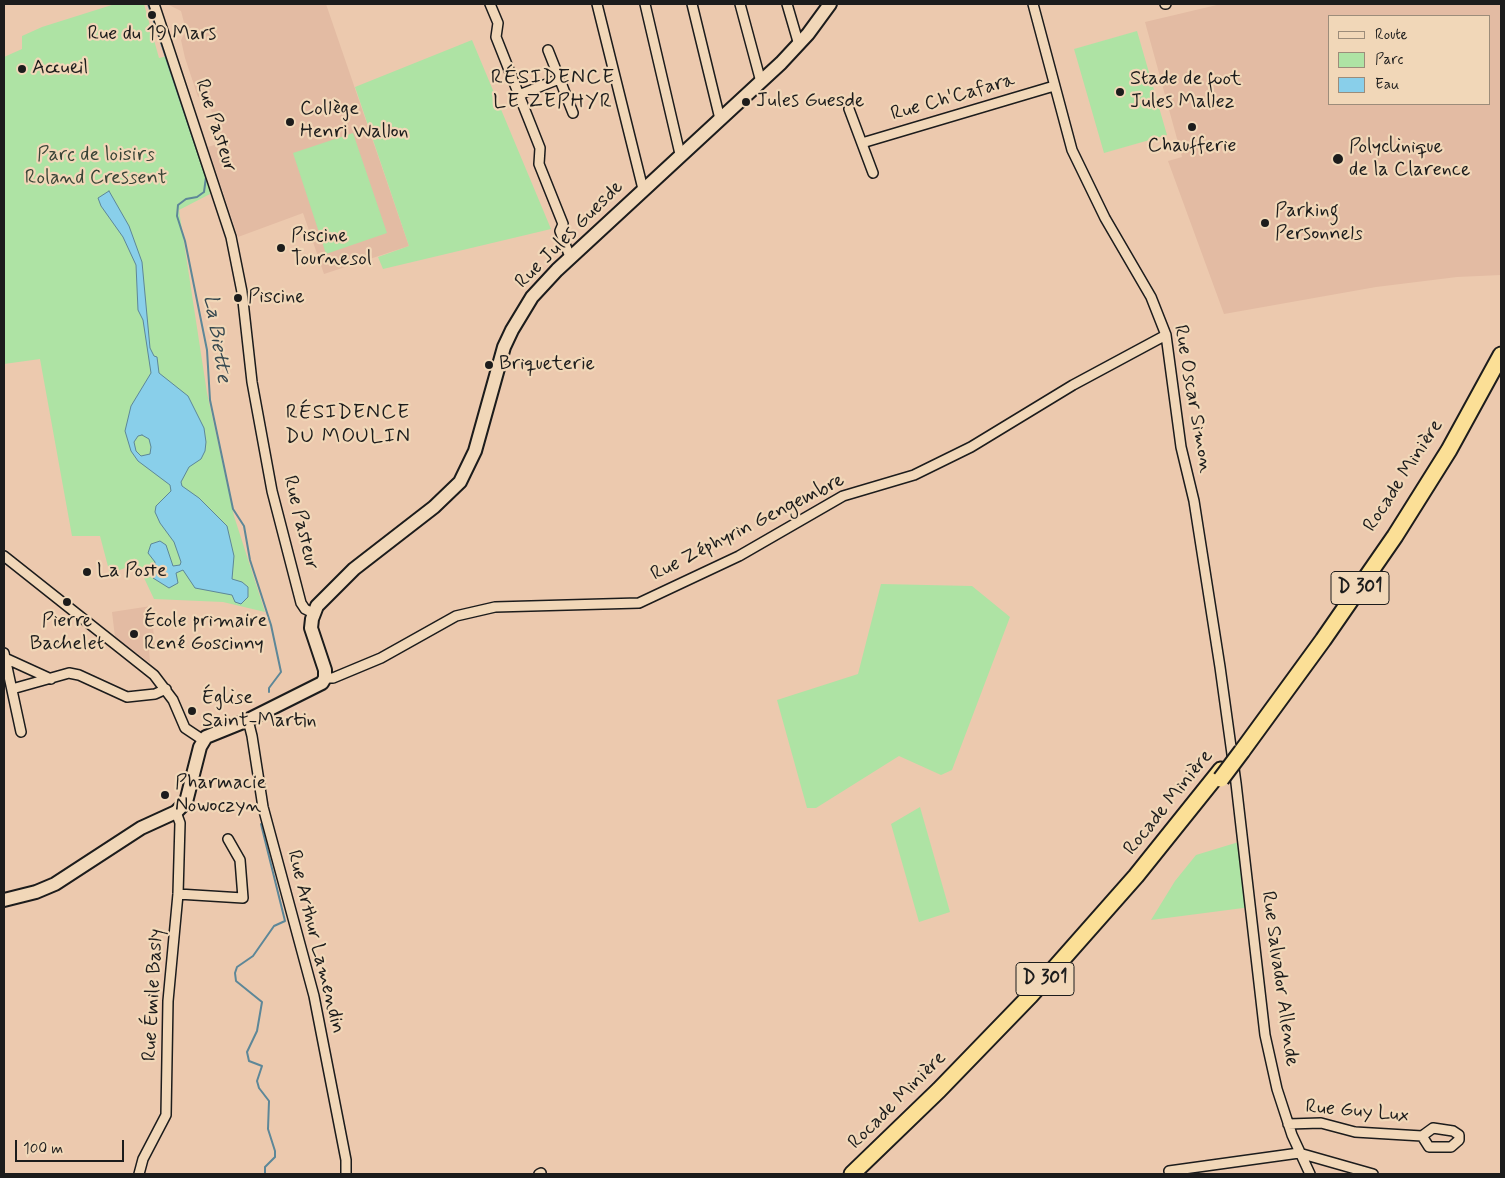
<!DOCTYPE html>
<html>
<head>
<meta charset="utf-8">
<style>
	body { margin:0 }
	#map { position:relative; width:1505px; height:1178px; overflow:hidden; background:#ecc9ae; font-family:Mynerve,sans-serif }
	canvas { display:block }
	.frame { position:absolute; inset:0; border:5px solid #1c1c1c; pointer-events:none }
	.legend { position:absolute; left:1328px; top:15px; width:162px; height:90px; box-sizing:border-box; background:#f1d7b8; border:1px solid #9c8c7a; margin:0; padding:6px 9px; list-style:none; font-size:15px; color:#1c1c1c }
	.legend li { display:flex; align-items:center; gap:10px; height:25px }
	.legend b { width:25px; border:1px solid #9c8c7a }
	.scale { position:absolute; left:15px; top:1140px; width:109px; height:22px; box-sizing:border-box; border:2px solid #1c1c1c; border-top:0; padding-left:6px; font-size:15px; line-height:18px; white-space:nowrap; color:#1c1c1c; -webkit-text-stroke:4px #f1d7b8; paint-order:stroke }
</style>
</head>
<body>
<div id="map">
<canvas width="1505" height="1178"></canvas>
<div class="frame"></div>
<ul class="legend">
<li><b style="height:6px;background:#f1d7b8"></b>Route</li>
<li><b style="height:14px;background:#aee3a4"></b>Parc</li>
<li><b style="height:14px;background:#89cfea"></b>Eau</li>
</ul>
<div class="scale">100 m</div>
</div>
<script>
const ctx = document.querySelector('canvas').getContext('2d');
ctx.lineJoin = 'round';
function fillPath(path, color) { ctx.fillStyle = color; ctx.fill(path, 'evenodd'); }
const poly = rows => new Path2D(rows.map(r => 'M' + r).join(''));
function strokePath(path, color, width, dash) { ctx.strokeStyle = color; ctx.lineWidth = width; ctx.lineCap = dash ? 'butt' : 'round'; ctx.setLineDash(dash || []); ctx.stroke(path); }
function label(font, color, halo, rows, align = 'center') {
  ctx.font = font + ' Mynerve,sans-serif'; ctx.lineWidth = 4.5; ctx.setLineDash([]); ctx.textBaseline = 'middle'; ctx.strokeStyle = halo; ctx.fillStyle = color; for (const [text, x, y, turn = 0] of rows) {
    ctx.save(); ctx.translate(x, y); ctx.rotate((+turn || 0) * Math.PI / 180); ctx.textAlign = isNaN(turn) ? turn : align; if (halo) ctx.strokeText(text, 0, 0); ctx.fillText(text, 0, 0); ctx.restore();
  }
}
fillPath(poly([
	[167,4,326,4,409,246,324,274,303,213,238,237,208,147,220,143,208,98,206,94,198,97,185,58,181,40,186,30,181,11],
	[1221,4,1501,4,1501,275,1457,277,1376,287,1224,314,1168,161,1182,157,1145,22],
	[1329,16,1489,16,1489,104,1329,104],
	[151,606,155,648,149,649,150,663,115,637,112,612]
]), '#e3bba3');
fillPath(poly([
	[115,4,144,4,159,58,168,56,212,193,179,210,207,393,234,516,265,612,223,602,154,599,137,563,110,574,100,536,72,536,40,359,4,364,4,57,22,49,22,36,42,27],
	[1137,31,1167,135,1104,153,1074,49],
	[472,40,551,229,383,269,378,257,409,246,355,87],
	[353,133,387,233,326,254,293,153],
	[881,584,972,586,1010,617,952,770,941,775,899,756,816,808,807,808,777,700,858,674],
	[920,807,950,912,919,922,891,824],
	[1242,841,1251,907,1151,920,1175,881,1196,855]
]), '#aee3a4');
const water = poly([
	[109,191,129,226,142,262,150,348,154,356,157,357,159,373,188,396,204,428,206,442,205,451,201,459,189,467,181,482,182,486,199,498,227,526,234,556,232,579,242,582,248,587,248,597,241,604,235,602,232,595,195,588,183,570,176,573,178,583,169,588,153,578,155,562,148,553,151,544,160,541,166,545,173,566,180,565,181,562,174,542,160,523,155,512,156,506,171,491,170,485,138,461,131,451,125,431,131,406,151,373,143,320,138,310,136,265,123,237,101,206,98,198,109,191],
	[142,435,149,439,151,447,150,454,141,456,136,451,134,442,138,436,142,435]
]);
fillPath(water, '#89cfea');
strokePath(water, '#5d8798', 1);
strokePath(poly([
	[148,4,206,177,204,192,197,197,186,199,178,205,177,216,185,241,207,350,210,400,233,509,244,526,250,560,271,625,281,672,269,688,269,692],
	[261,824,285,921,274,926,253,956,237,967,235,973,236,981,262,1002,257,1031,247,1052,249,1061,262,1066,257,1081,259,1088,269,1101,268,1129,275,1151,275,1157,265,1167,265,1174]
]), '#5d8798', 2);
const street = poly([
	[154,4,231,237,242,292,252,382,272,491,301,603,305,609,313,613],
	[490,4,498,23,496,37,540,148,539,164,563,224,560,231,570,257],
	[597,4,643,189],
	[645,4,680,154],
	[692,4,720,119],
	[740,4,761,82],
	[787,4,799,45],
	[1033,4,1072,150,1105,218,1151,297,1166,335,1181,447,1194,501,1220,667,1236,783,1265,1035,1277,1089,1292,1135,1310,1174],
	[1165,4,1166,4],
	[548,50,573,113],
	[519,95,559,79],
	[849,109,873,173],
	[862,143,1054,86],
	[4,556,154,675,173,700,185,728,203,740],
	[4,653,21,732],
	[5,658,51,679],
	[325,678,333,678,381,658,456,616,495,607,639,603,739,556,843,496,914,475,971,447,1073,385,1166,335],
	[12,689,69,673,79,675,127,697,155,694,166,689],
	[248,720,252,736,263,807,314,996,346,1160,346,1174],
	[178,894,243,898,240,860,228,839],
	[1288,1124,1321,1123,1355,1132,1422,1136,1429,1147,1451,1147,1459,1140,1459,1135,1453,1131,1433,1128,1422,1136],
	[139,1174,143,1159,166,1115,168,1001,178,894,180,823,176,812],
	[539,1174,541,1173],
	[1170,1174,1169,1171,1299,1153,1373,1174]
]);
const secondary = poly([
	[4,900,36,892,55,884,141,828,176,812,186,802,200,747,206,737,248,720,322,683,325,678,325,670,311,628,312,619,317,606,354,569,434,507,460,482,475,451,504,347,512,330,532,297,557,270,781,63,808,34,830,4]
]);
const highway = poly([
	[1242,751,1323,640,1395,536,1449,450,1501,355],
	[852,1174,939,1090,1030,996,1136,876,1221,770]
]);
strokePath(street, '#1c1c1c', 12);
strokePath(secondary, '#1c1c1c', 16);
strokePath(highway, '#1c1c1c', 19);
strokePath(street, '#f1d7b8', 9);
strokePath(secondary, '#f1d7b8', 12);
strokePath(highway, '#fbdf96', 15);
const highwayBridge = poly([
	[1221,779,1242,751]
]);
strokePath(highwayBridge, '#1c1c1c', 19, []);
strokePath(highwayBridge, '#fbdf96', 15);
for (const [x, y, r, color] of [
	[152,15,5,"#1c1c1c"],
	[22,69,5,"#1c1c1c"],
	[1120,92,5,"#1c1c1c"],
	[746,102,5,"#1c1c1c"],
	[290,122,5,"#1c1c1c"],
	[1192,127,5,"#1c1c1c"],
	[1338,159,6,"#1c1c1c"],
	[1265,223,5,"#1c1c1c"],
	[281,248,5,"#1c1c1c"],
	[238,298,5,"#1c1c1c"],
	[489,365,5,"#1c1c1c"],
	[87,572,5,"#1c1c1c"],
	[67,602,5,"#1c1c1c"],
	[134,634,5,"#1c1c1c"],
	[192,711,5,"#1c1c1c"],
	[165,795,5,"#1c1c1c"]
]) { const dot = new Path2D(); dot.arc(x, y, r, 0, 2 * Math.PI); ctx.fillStyle = color; ctx.fill(dot); strokePath(dot, '#f1d7b8', 2); }
for (const [x, y, w] of [
	[1360,588,58],
	[1045,979,58]
]) { const box = new Path2D(); box.roundRect(x - w / 2, y - 16.5, w, 33, 4); ctx.fillStyle = '#f1d7b8'; ctx.fill(box); strokePath(box, '#1c1c1c', 1); }
label('bold 19px', '#1c1c1c', null, [
	["D 301",1360,588],
	["D 301",1045,979]
]);
label('20px', '#1c1c1c', '#f1d7b8', [
	["Rue du 19 Mars",152,35,"center"],
	["Accueil",32,69],
	["Stade de foot",1130,80],
	["Jules Mallez",1130,103],
	["Jules Guesde",756,102],
	["Collège",300,110],
	["Henri Wallon",300,133],
	["Chaufferie",1192,147,"center"],
	["Polyclinique",1349,148],
	["de la Clarence",1349,171],
	["Parking",1275,212],
	["Personnels",1275,235],
	["Piscine",291,237],
	["Tournesol",291,260],
	["Piscine",248,298],
	["Briqueterie",499,365],
	["La Poste",97,572],
	["Pierre",67,622,"center"],
	["Bachelet",67,645,"center"],
	["École primaire",144,622],
	["René Goscinny",144,645],
	["Église",202,699],
	["Saint-Martin",202,722],
	["Pharmacie",175,784],
	["Nowoczyn",175,807]
], 'left');
label('20px', '#1c1c1c', '#f1d7b8', [
	["Rue Ch'Cafara",953,98,-16],
	["Rue Pasteur",215,126,72],
	["Rue Jules Guesde",570,235,-45],
	["Rue Oscar Simon",1192,399,80],
	["Rocade Minière",1404,476,-57],
	["Rue Pasteur",300,523,76],
	["Rue Zéphyrin Gengembre",748,528,-27],
	["Rocade Minière",1169,803,-51],
	["Rue Arthur Lamendin",315,942,76],
	["Rue Salvador Allende",1279,979,82],
	["Rue Émile Basly",154,995,-87],
	["Rocade Minière",898,1101,-45],
	["Rue Guy Lux",1357,1112,5]
]);
label('20px', '#394437', '#f1d7b8', [
	["Parc de loisirs",96,156],
	["Roland Cressent",96,179]
]);
ctx.letterSpacing = '1px';
label('21px', '#1c1c1c', '#f1d7b8', [
	["RÉSIDENCE",553,79],
	["LE ZEPHYR",553,103],
	["RÉSIDENCE",348,414],
	["DU MOULIN",348,438]
]);
ctx.letterSpacing = '0px';
label('italic 21px', '#374950', '#f1d7b8', [
	["La Biette",216,339,81]
]);
</script>
</body>
</html>
